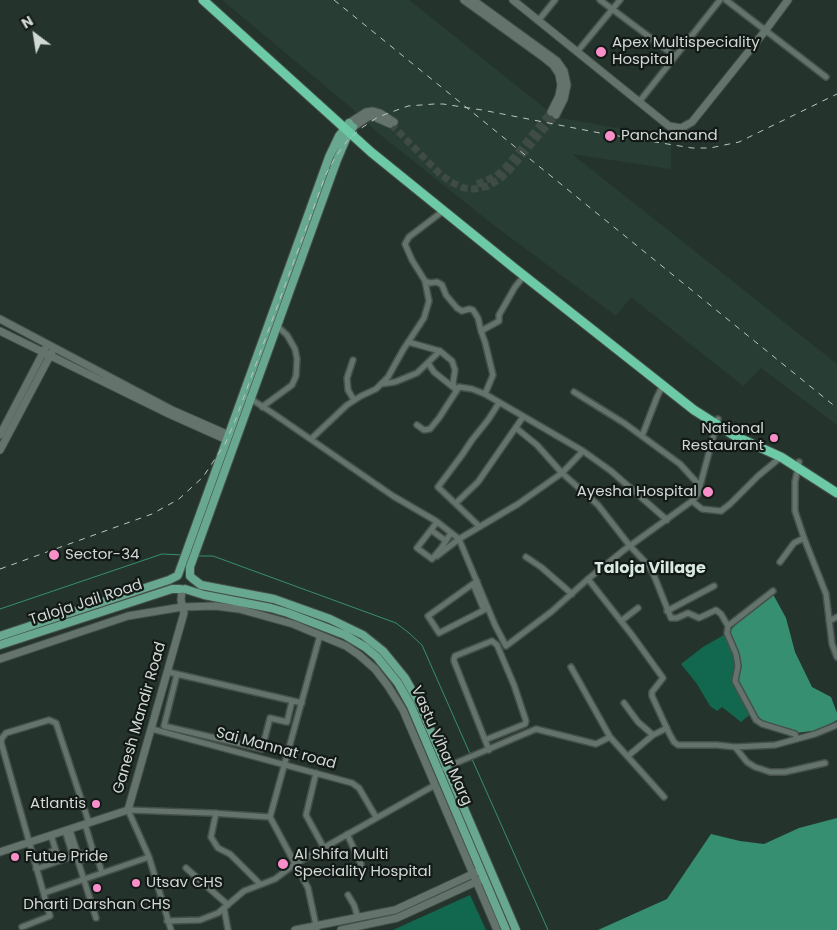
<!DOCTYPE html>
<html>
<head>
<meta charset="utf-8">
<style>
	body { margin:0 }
	#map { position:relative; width:837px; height:930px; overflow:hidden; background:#25332d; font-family:Poppins,sans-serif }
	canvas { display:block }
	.north { position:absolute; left:10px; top:10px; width:50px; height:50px; -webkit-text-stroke:4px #131916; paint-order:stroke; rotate:329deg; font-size:14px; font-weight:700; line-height:20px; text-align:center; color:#d1d9d5 }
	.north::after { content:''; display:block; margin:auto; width:18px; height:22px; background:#d1d9d5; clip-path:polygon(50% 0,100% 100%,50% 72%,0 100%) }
</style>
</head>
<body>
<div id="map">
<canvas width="837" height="930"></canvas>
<div class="north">N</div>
</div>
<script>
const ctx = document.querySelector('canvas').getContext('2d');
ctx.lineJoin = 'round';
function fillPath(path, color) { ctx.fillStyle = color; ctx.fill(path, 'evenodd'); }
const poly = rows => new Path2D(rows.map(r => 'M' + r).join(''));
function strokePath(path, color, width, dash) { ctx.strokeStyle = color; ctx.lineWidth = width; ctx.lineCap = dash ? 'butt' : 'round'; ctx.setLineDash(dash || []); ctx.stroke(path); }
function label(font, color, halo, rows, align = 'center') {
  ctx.font = font + ' Poppins,sans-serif'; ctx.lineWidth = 4.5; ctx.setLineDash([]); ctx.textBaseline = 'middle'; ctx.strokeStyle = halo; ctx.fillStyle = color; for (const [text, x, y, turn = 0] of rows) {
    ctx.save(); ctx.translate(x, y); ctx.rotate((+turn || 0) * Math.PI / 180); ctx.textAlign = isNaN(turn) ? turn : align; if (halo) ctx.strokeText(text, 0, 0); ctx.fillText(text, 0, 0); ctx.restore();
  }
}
fillPath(poly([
	[222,0,409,0,556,117,671,138,671,169,572,154,837,364,837,425,761,368,743,386,631,297,616,316,491,223,378,133,349,106]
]), '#283d34');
fillPath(poly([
	[729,632,738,650,741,662,737,681,753,712,741,722,722,707,717,711,710,706,697,684,681,664,703,647],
	[470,895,486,930,392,930,393,930]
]), '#11684e');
fillPath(poly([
	[769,596,774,596,786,618,795,652,812,687,831,697,837,713,837,720,819,730,796,733,762,722,753,712,737,681,741,662,738,650,729,632,741,619],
	[837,818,837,930,598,930,667,899,711,834,740,841,764,844,799,828]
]), '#378f71');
strokePath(poly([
	[197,556,213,556,396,623,409,633,422,645,471,756],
	[0,609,162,554,183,555],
	[472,759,548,930]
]), '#378f71', 1);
strokePath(poly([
	[391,124,439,173,451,182,464,188,475,189,488,186,500,179,509,171,556,115],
	[477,184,496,176,505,168,551,112]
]), '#3f4c46', 7, [7, 3.5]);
const street = poly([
	[600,0,675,56],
	[726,0,826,77],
	[538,21,555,0],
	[577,52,620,0],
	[639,102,720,0],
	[425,281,430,283,437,282,442,285,446,295,457,308,462,311,469,309,473,310,478,318,481,331],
	[408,342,440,351,452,361,455,370,453,383,456,392],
	[353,360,347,378,348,390,354,400],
	[428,363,434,372,454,388],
	[381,384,395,382,417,373,440,351],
	[574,392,624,423,680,464,700,486],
	[485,394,493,375,485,342,481,331,499,321,499,315,515,287,524,276],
	[242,396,251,399,274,414,393,496,436,521,459,539,495,625,506,646,551,612,588,579,624,550,692,501,698,494,700,486,718,419],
	[262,407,292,385,296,376,297,359,295,349,287,335,277,326],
	[417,425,424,430,430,429,439,418,459,387,472,389,485,394,583,451,611,471,667,520],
	[516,428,537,445,562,473,583,451],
	[642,436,657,397,663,385],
	[311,439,347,405,361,396,376,389,388,377,403,350,424,318,429,301,425,281,412,260,405,244,409,237,443,211],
	[799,462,795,482,795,511,804,538,826,594,832,644,837,657],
	[692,501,702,509,721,511,730,504,758,476,781,457],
	[456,503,478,482,523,417],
	[437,522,417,548,432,559,442,547,451,533],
	[479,526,438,487,462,455,472,440,488,420,499,403],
	[431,530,446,541],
	[437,556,459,539,518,504,562,473,598,505,630,546,648,565,653,573,671,618,677,618,688,613,699,618,716,610,721,614,728,626],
	[526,557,541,567,572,594],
	[780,562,794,543,804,538],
	[588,579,632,635,663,678,652,692,652,696,669,733,674,742,678,745,717,745,735,747,775,745,815,734,837,725],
	[477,581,428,616,439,633,488,608],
	[473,584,484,610],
	[773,591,728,626,727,633,736,654,738,666,735,681,756,720,762,724,795,734,797,739],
	[667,611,714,586],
	[621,621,638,608],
	[829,621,837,617],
	[571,667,610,737],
	[168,672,302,703],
	[177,674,164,726,262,749,270,718,287,722,292,701],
	[624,703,638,722,653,735],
	[152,729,352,783,359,788,376,817],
	[485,740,525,724,526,721,514,685,497,645,492,641,455,656,454,659,454,661,489,750],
	[735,747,747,762,755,767,770,772,785,772,825,763],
	[628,756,653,735,667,728],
	[444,768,536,729,596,744,610,737,664,797],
	[316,773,306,815,324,848],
	[216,813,211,837,218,848,230,854,260,884],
	[70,830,78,855,93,851,85,824],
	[347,834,361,864,361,871],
	[51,835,59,861,73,856,65,831],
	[186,868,228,905],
	[36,869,56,862,52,851],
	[44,893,149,857],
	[348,895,354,905,358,918],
	[224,908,228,930],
	[96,918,78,861,97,856,102,873],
	[167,921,200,920,218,913,244,891,275,879,295,864,435,785],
	[22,927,50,916,1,742,2,738,6,733,49,720,56,723,89,823],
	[171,930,149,857,128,810,211,813,270,817],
	[317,930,308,888,270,817,320,635]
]);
const secondary = poly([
	[464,0,543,57,553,65,559,74,561,85,559,96,551,112],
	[473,0,557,61,564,71,567,85,564,99,556,115],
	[513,0,669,126,681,128,692,122,765,31,788,0],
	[349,123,366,112,373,111,380,113,394,122],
	[353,127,368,117,372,116,390,124],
	[0,319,172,410,229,435],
	[0,331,169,414,227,440],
	[0,435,45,349],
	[0,450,52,352],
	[0,659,128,616,182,607,215,606,239,609,293,624,346,646,359,655,375,669,388,686,403,710,497,930],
	[0,852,128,810,184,613,181,600,182,589],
	[295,930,395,910,477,872],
	[341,930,397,918,480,880]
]);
const primary = poly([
	[178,575,329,157,339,136,349,123],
	[190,576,190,567,337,160,346,139,353,127],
	[192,578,201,585,274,599,330,619,363,635,383,651,405,678,419,703,516,930],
	[185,589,204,595,271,608,288,613,345,635,365,647,377,657,398,683,411,706,506,930],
	[0,636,169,580,177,576],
	[0,645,172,589,180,589]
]);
const highway = poly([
	[203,0,371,152,513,267,694,410,735,436,781,457,837,493]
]);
strokePath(street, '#45504b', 8);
strokePath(secondary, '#45504b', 9);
strokePath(primary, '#45504b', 10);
strokePath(highway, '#45504b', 11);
strokePath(street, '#64746d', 5);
strokePath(secondary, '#64746d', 7);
strokePath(primary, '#69a890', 8);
strokePath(highway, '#6dcaa7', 9);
strokePath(poly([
	[334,0,837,408],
	[0,569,152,514,179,499,203,477,225,444,235,421,326,174,335,158,347,141,360,129,378,117,408,106,434,104,443,104,482,110,600,133,692,148,710,148,739,142,837,94]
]), '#bcc5c0', 1, [6, 6]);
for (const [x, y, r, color] of [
	[601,52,6,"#f98fc9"],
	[610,136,6,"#f98fc9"],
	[774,438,5,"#f98fc9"],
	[708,492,6,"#f98fc9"],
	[54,555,6,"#f98fc9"],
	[96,804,5,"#f98fc9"],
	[15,857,5,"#f98fc9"],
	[283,864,6,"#f98fc9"],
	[136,883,5,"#f98fc9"],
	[97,888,5,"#f98fc9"]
]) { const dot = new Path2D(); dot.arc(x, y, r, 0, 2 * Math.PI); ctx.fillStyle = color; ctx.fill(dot); strokePath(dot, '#131916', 2); }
label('15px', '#d1d9d5', '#131916', [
	["Apex Multispeciality",612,43],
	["Hospital",612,60],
	["Panchanand",621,136],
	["National",764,429,"right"],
	["Restaurant",764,446,"right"],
	["Ayesha Hospital",697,492,"right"],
	["Sector-34",65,555],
	["Atlantis",86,804,"right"],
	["Al Shifa Multi",294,855],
	["Speciality Hospital",294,872],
	["Futue Pride",25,857],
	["Utsav CHS",146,883],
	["Dharti Darshan CHS",97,905,"center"]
], 'left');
label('15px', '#d1d9d5', '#131916', [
	["Taloja Jail Road",86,603,-18],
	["Ganesh Mandir Road",140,718,-74],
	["Vastu Vihar Marg",441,746,66],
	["Sai Mannat road",276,749,15]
]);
label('bold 16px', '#d7e9e1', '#131916', [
	["Taloja Village",650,569]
]);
</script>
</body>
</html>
